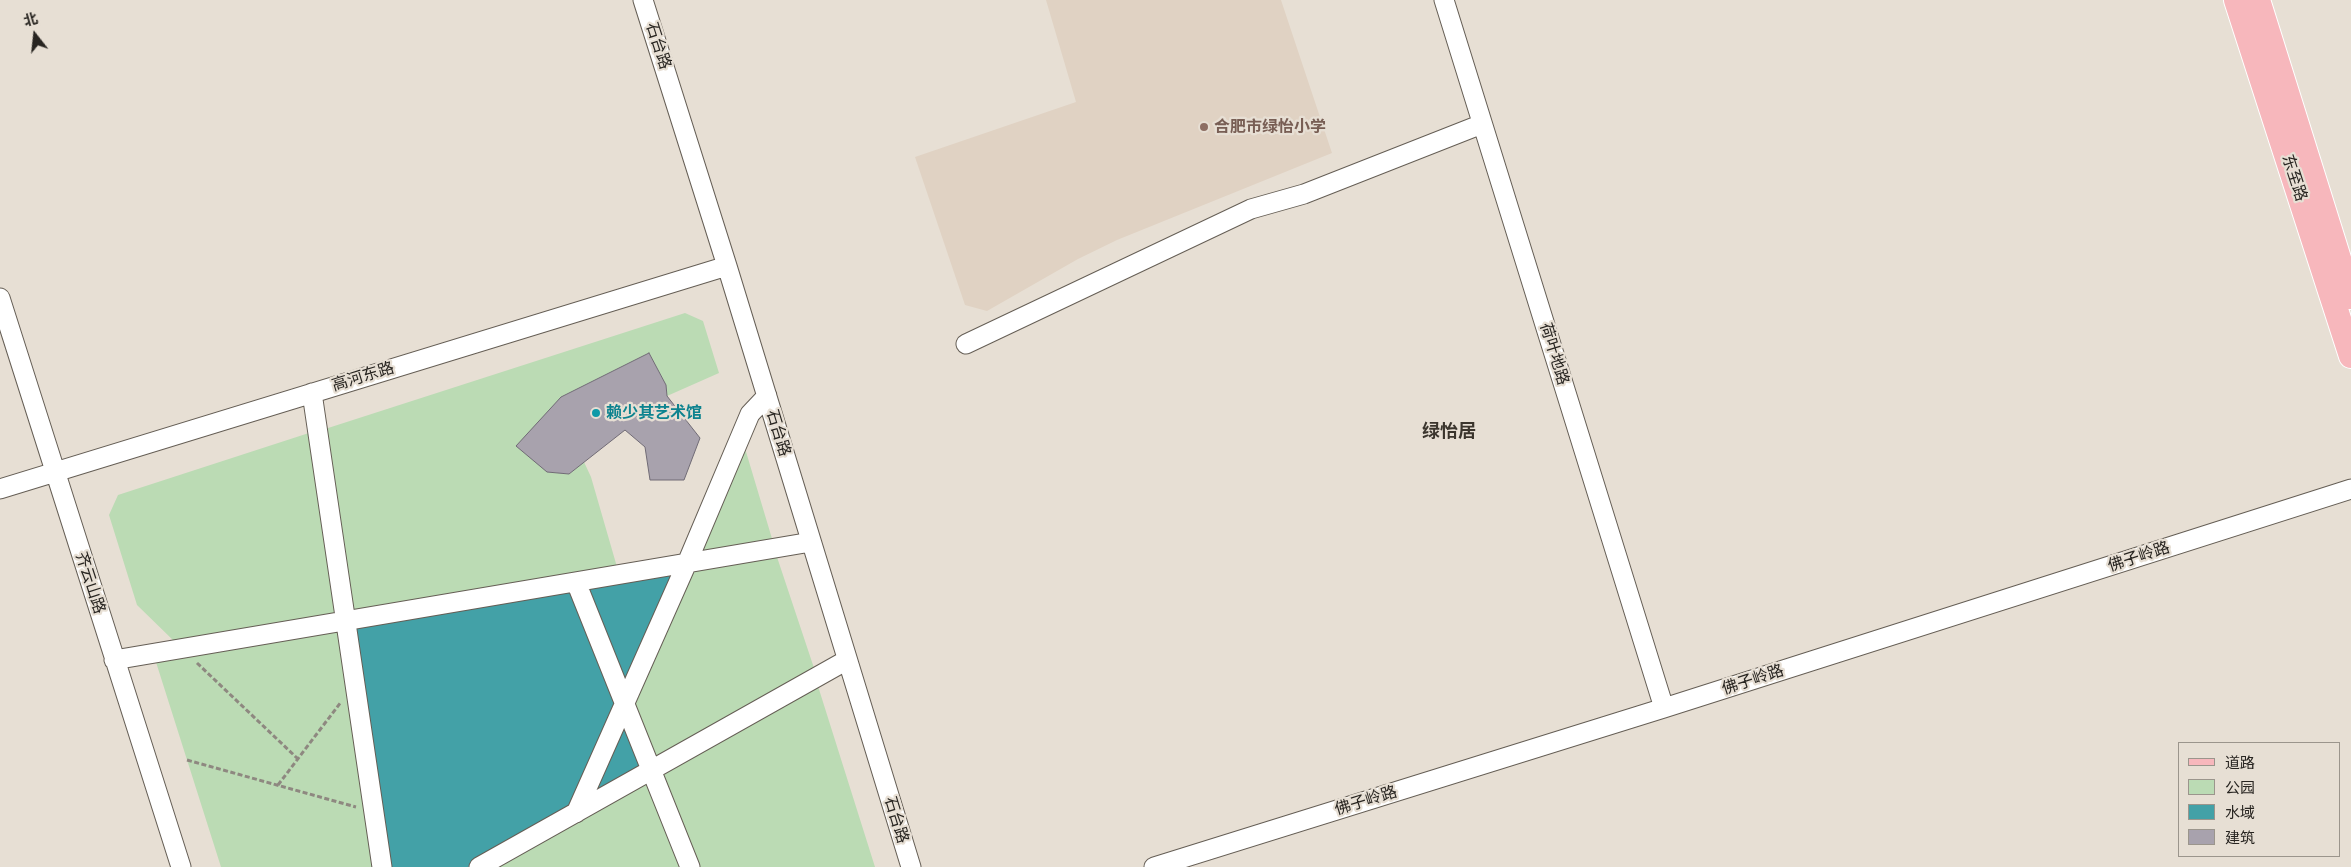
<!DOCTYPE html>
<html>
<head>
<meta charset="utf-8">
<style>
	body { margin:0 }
	#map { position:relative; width:2351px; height:867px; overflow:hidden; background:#e7dfd4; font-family:Karla,"Noto Sans SC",sans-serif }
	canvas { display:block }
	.legend { position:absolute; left:2178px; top:742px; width:162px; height:115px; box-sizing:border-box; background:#e7dfd4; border:1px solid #9b958c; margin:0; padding:6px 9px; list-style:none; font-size:15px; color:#282521 }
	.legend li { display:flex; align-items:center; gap:10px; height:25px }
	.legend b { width:25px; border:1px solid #9b958c }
	.north { position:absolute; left:10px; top:10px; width:50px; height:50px; -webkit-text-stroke:4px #e7dfd4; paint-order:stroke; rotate:344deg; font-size:14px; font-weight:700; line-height:20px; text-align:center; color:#282521 }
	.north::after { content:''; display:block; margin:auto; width:18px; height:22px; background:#282521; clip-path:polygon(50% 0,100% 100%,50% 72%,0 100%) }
</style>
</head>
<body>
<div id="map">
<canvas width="2351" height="867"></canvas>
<ul class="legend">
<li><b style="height:6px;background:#f7b7bc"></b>道路</li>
<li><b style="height:14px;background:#bbdbb4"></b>公园</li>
<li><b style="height:14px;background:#43a1a7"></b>水域</li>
<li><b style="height:14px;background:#a8a2ad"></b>建筑</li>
</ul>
<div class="north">北</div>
</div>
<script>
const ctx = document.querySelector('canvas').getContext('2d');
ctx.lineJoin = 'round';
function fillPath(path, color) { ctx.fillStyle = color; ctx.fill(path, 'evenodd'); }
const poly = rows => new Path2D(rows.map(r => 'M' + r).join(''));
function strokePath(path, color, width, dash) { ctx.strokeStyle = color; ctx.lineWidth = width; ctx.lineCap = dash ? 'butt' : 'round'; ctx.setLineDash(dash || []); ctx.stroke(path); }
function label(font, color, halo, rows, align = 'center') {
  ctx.font = font + ' Karla,"Noto Sans SC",sans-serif'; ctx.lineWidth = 4.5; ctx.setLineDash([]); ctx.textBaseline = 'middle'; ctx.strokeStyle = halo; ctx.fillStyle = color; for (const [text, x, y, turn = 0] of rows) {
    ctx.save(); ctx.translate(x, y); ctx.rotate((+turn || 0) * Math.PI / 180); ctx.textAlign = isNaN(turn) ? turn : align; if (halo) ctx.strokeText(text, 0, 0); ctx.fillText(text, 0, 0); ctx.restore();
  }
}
fillPath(poly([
	[1046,0,1281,0,1332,153,1117,240,1078,259,987,311,965,305,915,157,1076,102]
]), '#e0d2c3');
fillPath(poly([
	[685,313,703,321,719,373,667,396,666,385,649,353,561,397,548,472,569,474,584,462,591,477,617,567,352,613,325,429],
	[312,432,337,616,176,643,137,605,109,515,118,495],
	[744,445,773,542,696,554],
	[776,554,815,671,653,761,629,699,687,568],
	[340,630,375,867,221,867,155,659],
	[817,683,875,867,695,867,658,774],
	[646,780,681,867,490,867]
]), '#bbdbb4');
fillPath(poly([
	[681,568,626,692,584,586],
	[571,589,642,769,468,867,389,867,353,627]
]), '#43a1a7');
const building = poly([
	[649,353,666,385,667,396,700,438,684,480,650,480,645,447,625,430,569,474,547,472,516,446,561,397,649,353]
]);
fillPath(building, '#a8a2ad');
strokePath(building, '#706b75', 1);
const minor = poly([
	[643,0,727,266,911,867],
	[1444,0,1664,708],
	[0,298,181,867],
	[966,344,1251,209,1304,194,1482,124],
	[312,393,382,867],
	[0,489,727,266],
	[576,582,690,867],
	[114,660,811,542],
	[576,813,687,563,750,414,767,396],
	[479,867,847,660],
	[1154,867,1664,708,2351,489]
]);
const major = poly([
	[2236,0,2351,356],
	[2258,0,2351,297]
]);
strokePath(minor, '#655e55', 21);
strokePath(major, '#fff', 26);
strokePath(poly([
	[197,663,298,759],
	[187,760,356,807],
	[278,785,341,702]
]), '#8e8880', 3, [5, 2.5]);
strokePath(minor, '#fff', 19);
strokePath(major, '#f7b7bc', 24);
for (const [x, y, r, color] of [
	[1204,127,5,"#8d6e63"],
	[596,413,5,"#0f9aa8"]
]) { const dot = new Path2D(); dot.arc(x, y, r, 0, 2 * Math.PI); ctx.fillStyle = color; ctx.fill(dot); strokePath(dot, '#e7dfd4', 2); }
label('16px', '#282521', '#e7dfd4', [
	["石台路",658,46,72],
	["东至路",2294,178,72],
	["荷叶地路",1554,354,73],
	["高河东路",363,377,-17],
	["石台路",778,433,73],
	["佛子岭路",2139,557,-18],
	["齐云山路",90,583,72],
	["佛子岭路",1753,680,-18],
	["佛子岭路",1366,801,-17],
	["石台路",896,820,73]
]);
label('bold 16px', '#785e54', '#e7dfd4', [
	["合肥市绿怡小学",1214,127]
], 'left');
label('bold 16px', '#0d838f', '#e7dfd4', [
	["赖少其艺术馆",606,413]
], 'left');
label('bold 18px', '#3b352d', '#e7dfd4', [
	["绿怡居",1449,432]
]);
</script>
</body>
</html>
